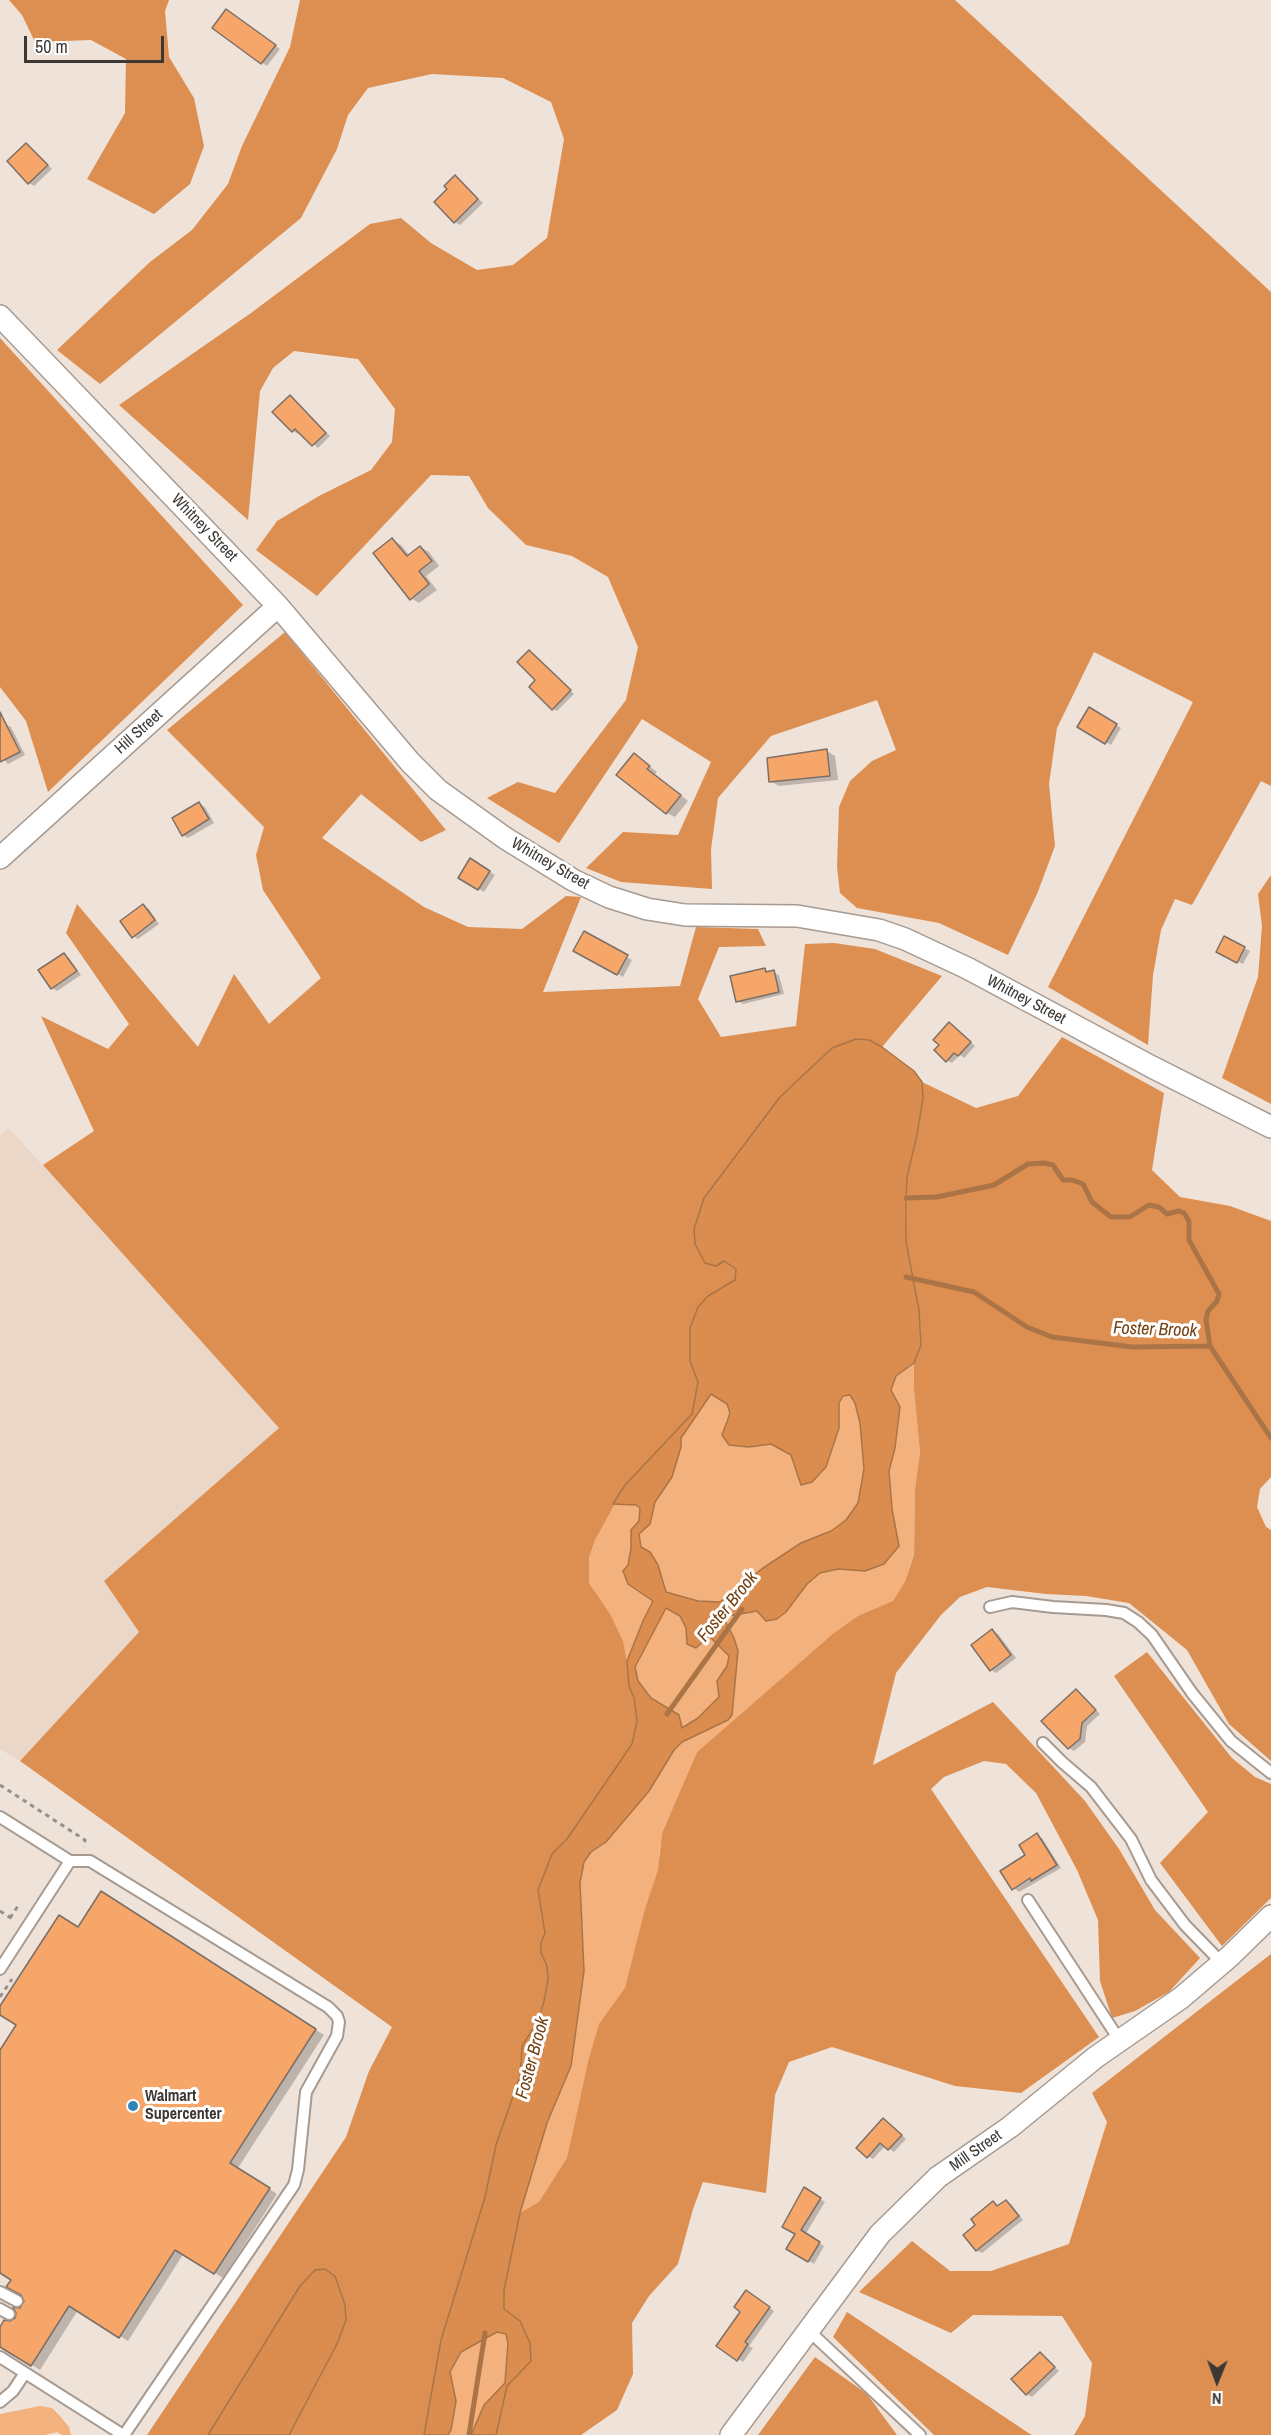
<!DOCTYPE html>
<html>
<head>
<meta charset="utf-8">
<style>
	body { margin:0 }
	#map { position:relative; width:1271px; height:2435px; overflow:hidden; background:#efe2d8; font-family:"Archivo Narrow",sans-serif }
	canvas { display:block }
	.north { position:absolute; left:1187px; top:2351px; width:60px; height:60px; -webkit-text-stroke:4px #fff; paint-order:stroke; rotate:181deg; font-size:16px; font-weight:700; line-height:24px; text-align:center; color:#3d3834 }
	.north::after { content:''; display:block; margin:auto; width:21px; height:27px; background:#3d3834; clip-path:polygon(50% 0,100% 100%,50% 72%,0 100%) }
	.scale { position:absolute; left:24px; top:36px; width:140px; height:27px; box-sizing:border-box; border:3px solid #3d3834; border-top:0; padding-left:8px; font-size:18px; line-height:21px; white-space:nowrap; color:#3d3834; -webkit-text-stroke:4px #fff; paint-order:stroke }
</style>
</head>
<body>
<div id="map">
<canvas width="1271" height="2435"></canvas>
<div class="north">N</div>
<div class="scale">50 m</div>
</div>
<script>
const ctx = document.querySelector('canvas').getContext('2d');
ctx.lineJoin = 'round';
function fillPath(path, color) { ctx.fillStyle = color; ctx.fill(path, 'evenodd'); }
const poly = rows => new Path2D(rows.map(r => 'M' + r).join(''));
function strokePath(path, color, width, dash) { ctx.strokeStyle = color; ctx.lineWidth = width; ctx.lineCap = dash ? 'butt' : 'round'; ctx.setLineDash(dash || []); ctx.stroke(path); }
function label(font, color, halo, rows, align = 'center') {
  ctx.font = font + ' "Archivo Narrow",sans-serif'; ctx.lineWidth = 6; ctx.setLineDash([]); ctx.textBaseline = 'middle'; ctx.strokeStyle = halo; ctx.fillStyle = color; for (const [text, x, y, turn = 0] of rows) {
    ctx.save(); ctx.translate(x, y); ctx.rotate((+turn || 0) * Math.PI / 180); ctx.textAlign = isNaN(turn) ? turn : align; if (halo) ctx.strokeText(text, 0, 0); ctx.fillText(text, 0, 0); ctx.restore();
  }
}
fillPath(poly([
	[9,1128,279,1428,104,1581,139,1632,20,1761,0,1749,0,1135]
]), '#ebd7c8');
fillPath(poly([
	[674,1309,712,1394,727,1404,730,1413,725,1422,788,1443,812,1482,826,1466,839,1429,839,1403,843,1396,850,1395,855,1403,860,1423,864,1469,858,1503,846,1520,832,1531,819,1574,838,1569,865,1571,899,1546,892,1509,889,1470,895,1448,900,1407,891,1390,896,1376,914,1363,914,1390,920,1452,915,1489,914,1553,907,1575,909,1594,814,1651,697,1752,662,1833,659,1856,686,1924,504,2435,399,2435,602,1604,589,1583,589,1558],
	[40,2406,52,2408,60,2416,69,2427,71,2435,62,2435,57,2432,45,2435,0,2435,0,2414]
]), '#f3b17e');
fillPath(poly([
	[9,0,169,0,165,11,169,57,194,98,204,146,190,184,154,214,87,179,125,113,126,59,91,40,35,42,22,15],
	[300,0,955,0,1271,292,1271,786,1261,781,1192,905,1175,899,1161,930,1153,975,1148,1045,1048,987,1193,702,1094,652,1057,728,1049,784,1055,846,1037,894,1008,955,939,923,857,908,840,893,837,867,839,807,850,781,872,761,896,750,877,700,771,736,718,798,711,849,712,889,621,882,586,868,623,832,678,835,711,762,642,719,559,843,487,798,518,782,555,793,626,700,638,647,608,577,572,556,526,545,488,508,469,476,431,475,317,596,256,550,277,521,319,496,371,470,392,442,395,409,358,359,294,351,273,368,260,391,248,520,119,405,251,313,370,224,401,218,431,243,477,270,513,265,547,238,564,139,551,102,503,78,432,74,368,88,348,115,337,149,301,218,100,384,57,350,150,262,192,230,228,184,242,146,290,47],
	[0,338,243,605,48,792,26,721,0,687],
	[285,632,446,830,421,842,361,794,322,838,424,907,468,927,522,929,566,896,581,897,543,992,680,986,696,927,758,929,766,946,719,947,698,999,721,1037,796,1026,805,944,834,943,875,949,942,976,882,1047,869,1040,856,1039,832,1048,814,1065,728,1166,724,1261,736,1269,735,1280,708,1296,690,1361,698,1382,692,1414,625,1485,595,1540,589,1558,589,1583,610,1614,623,1641,637,1721,632,1743,567,1839,552,1854,538,1890,545,1933,541,1943,541,1953,547,1966,548,1979,544,2001,520,2061,520,2076,496,2145,485,2197,441,2340,424,2435,289,2435,337,2344,345,2305,335,2276,325,2269,300,2286,208,2435,147,2435,346,2137,369,2071,392,2027,20,1761,139,1632,104,1581,279,1428,43,1165,94,1131,41,1016,108,1049,129,1024,66,933,77,904,198,1047,234,974,269,1024,321,978,263,890,256,855,264,827,167,730],
	[1271,875,1271,1104,1222,1078,1258,977,1262,926,1258,894],
	[1062,1037,1164,1093,1152,1170,1180,1197,1230,1206,1271,1221,1271,1477,1260,1489,1257,1507,1266,1527,1271,1530,1271,1761,1229,1724,1187,1650,1129,1603,1086,1596,1046,1594,987,1587,960,1597,941,1615,896,1673,873,1765,993,1702,1085,1801,1119,1849,1155,1910,1200,1958,1169,1992,1135,2011,1112,2018,1100,1981,1098,1920,1077,1870,1036,1793,1006,1764,984,1761,944,1777,931,1789,1099,2037,1021,2093,955,2086,832,2047,789,2062,775,2095,766,2193,703,2182,693,2209,678,2264,649,2296,632,2323,633,2374,617,2410,581,2435,496,2435,507,2386,531,2361,520,2321,504,2309,504,2290,520,2213,539,2202,567,2158,589,2058,599,2024,625,1988,645,1909,658,1870,662,1833,697,1752,834,1633,858,1616,893,1601,905,1582,914,1554,915,1489,920,1452,914,1390,914,1363,921,1345,921,1332,906,1242,907,1177,917,1135,923,1098,922,1082,976,1108,1018,1096],
	[1147,1652,1232,1758,1255,1777,1271,1784,1271,1898,1222,1946,1160,1863,1208,1812,1114,1676],
	[1271,1954,1271,2435,1074,2435,1085,2416,1092,2363,1062,2316,973,2315,951,2333,859,2292,912,2241,950,2271,991,2271,1069,2244,1107,2122,1092,2093],
	[847,2312,1030,2434,1032,2435,934,2435,833,2337],
	[815,2357,867,2394,897,2435,758,2435]
]), '#dd8f51');
const water = poly([
	[856,1039,869,1040,882,1047,914,1071,922,1082,923,1098,917,1135,907,1177,906,1198,906,1242,919,1310,921,1345,914,1363,896,1376,891,1390,900,1407,895,1448,889,1471,892,1509,899,1546,884,1564,865,1571,838,1569,820,1573,807,1584,786,1612,777,1619,766,1621,757,1611,723,1617,734,1638,738,1651,732,1715,728,1720,682,1742,674,1750,649,1791,606,1842,591,1852,584,1862,580,1883,584,1971,571,2066,547,2123,520,2213,504,2290,504,2309,520,2321,530,2343,531,2361,507,2386,496,2435,471,2435,484,2405,505,2383,508,2343,506,2334,497,2332,461,2352,450,2372,456,2401,451,2430,448,2435,424,2435,441,2340,485,2197,496,2145,520,2076,522,2046,538,2021,544,2001,548,1979,547,1966,541,1953,541,1943,545,1933,538,1890,552,1854,567,1839,632,1744,637,1721,634,1698,629,1686,627,1661,643,1621,653,1601,628,1584,623,1571,628,1565,631,1549,631,1530,639,1521,640,1508,636,1505,613,1504,625,1485,692,1414,698,1382,690,1361,690,1328,698,1307,708,1296,735,1280,736,1269,724,1261,716,1266,705,1263,695,1244,694,1229,704,1198,780,1097,832,1048,856,1039],
	[711,1394,727,1404,730,1413,722,1435,729,1445,749,1447,771,1444,791,1455,801,1485,812,1482,826,1467,839,1428,839,1403,843,1396,850,1395,855,1403,860,1423,864,1469,858,1503,846,1520,831,1531,801,1543,763,1568,720,1602,698,1601,666,1592,658,1565,650,1552,641,1547,639,1534,650,1524,655,1502,672,1477,681,1447,681,1438,711,1394],
	[666,1608,680,1616,686,1628,687,1644,696,1648,709,1636,729,1656,727,1666,717,1681,719,1697,698,1718,682,1728,679,1715,651,1698,638,1681,635,1667,666,1608],
	[325,2269,335,2276,345,2305,346,2320,337,2344,289,2435,208,2435,300,2286,315,2270,325,2269]
]);
fillPath(water, '#da8d4e');
strokePath(water, '#ab7446', 1.5);
fillPath(poly([
	[232,14,280,49,267,66,214,27],
	[27,144,52,169,34,186,29,183],
	[455,177,483,203,460,225,455,222,449,189],
	[290,397,330,436,318,448,300,432,298,434,293,431],
	[392,540,401,545,410,556,420,547,429,552,439,566,426,576,437,590,419,603,411,598],
	[530,652,574,694,557,711,553,709,538,680],
	[1090,709,1121,728,1111,745,1079,726],
	[5,724,11,727,25,755,8,764,0,755,0,727],
	[827,751,835,756,838,780,779,786,770,781],
	[634,755,657,772,655,774,688,801,675,817,667,813],
	[199,804,205,807,214,823,188,838,183,835],
	[471,860,495,875,484,892,460,877],
	[144,906,149,909,159,924,138,939,133,936],
	[584,933,632,960,623,977,575,950],
	[1225,938,1250,951,1243,964,1218,952],
	[64,955,69,958,81,975,57,991,52,988],
	[765,970,779,975,784,994,743,1004,738,1001],
	[954,1027,975,1046,964,1058,960,1055,952,1063,947,1060],
	[992,1631,998,1634,1016,1658,996,1673,991,1670],
	[1077,1691,1100,1714,1087,1726,1085,1742,1074,1751,1069,1748],
	[1037,1835,1042,1838,1061,1868,1019,1892,1014,1888],
	[110,1898,324,2035,238,2168,277,2194,223,2278,184,2253,128,2341,78,2310,40,2370,0,2345,0,2330,17,2319,18,2310,25,2305,24,2296,13,2279,0,2271,0,2052,18,2025,0,2013,0,2009],
	[889,2123,906,2139,894,2152,885,2146,873,2159,868,2156],
	[804,2189,825,2202,805,2235,824,2246,814,2264,788,2248,797,2234],
	[1006,2201,1011,2204,1023,2220,982,2253,976,2250,978,2225,993,2202,1000,2206],
	[752,2295,774,2311,749,2346,753,2348,743,2362,738,2359],
	[1040,2354,1059,2371,1032,2397,1027,2394]
]), '#0003');
strokePath(poly([
	[906,1198,937,1197,994,1185,1028,1164,1044,1163,1053,1165,1063,1180,1072,1180,1083,1184,1092,1202,1111,1217,1130,1217,1149,1205,1159,1207,1167,1214,1179,1211,1184,1213,1189,1221,1189,1240,1219,1294,1217,1301,1208,1311,1206,1320,1210,1346],
	[906,1277,974,1292,1027,1327,1052,1337,1132,1347,1210,1346,1271,1438],
	[667,1714,742,1609],
	[469,2435,485,2333]
]), '#ab7446', 5);
const building = poly([
	[226,9,276,45,261,64,212,28,226,9],
	[26,143,48,165,28,184,7,161,26,143],
	[455,175,478,199,454,223,434,202,447,189,444,186,455,175],
	[290,395,326,433,312,446,295,429,292,432,272,412,290,395],
	[392,538,407,556,420,546,432,561,419,571,429,584,410,600,373,553,392,538],
	[529,650,571,690,552,710,529,687,535,680,517,662,529,650],
	[1089,707,1117,724,1105,744,1077,727,1089,707],
	[0,712,20,752,0,762,0,712],
	[827,749,830,776,769,782,767,758,827,749],
	[634,753,650,766,647,769,681,795,666,814,616,775,634,753],
	[199,802,209,819,182,836,172,818,199,802],
	[470,858,490,871,478,890,458,878,470,858],
	[143,904,155,920,132,938,120,921,143,904],
	[584,931,628,955,617,975,573,951,584,931],
	[1224,936,1245,947,1237,963,1216,952,1224,936],
	[64,953,77,971,51,989,38,970,64,953],
	[765,968,766,972,774,970,779,992,736,1002,730,976,765,968],
	[949,1022,971,1042,958,1056,954,1053,946,1062,934,1050,939,1045,933,1040,949,1022],
	[992,1629,1011,1655,990,1671,971,1645,992,1629],
	[1076,1689,1096,1710,1082,1723,1080,1739,1068,1749,1041,1721,1076,1689],
	[1037,1833,1057,1865,1031,1881,1030,1878,1012,1890,1000,1871,1025,1855,1019,1845,1037,1833],
	[101,1891,316,2029,230,2163,270,2188,214,2274,175,2250,119,2338,69,2306,31,2366,0,2347,0,2327,4,2320,10,2321,15,2318,16,2313,13,2307,20,2308,24,2301,21,2295,6,2287,11,2280,0,2273,0,2050,16,2025,0,2015,0,2006,59,1915,78,1927,101,1891],
	[883,2118,902,2135,888,2150,880,2143,867,2158,856,2148,883,2118],
	[804,2187,821,2198,801,2230,820,2242,808,2262,786,2249,795,2234,782,2227,804,2187],
	[1006,2200,1019,2216,976,2251,963,2235,975,2225,971,2219,993,2201,997,2206,1006,2200],
	[746,2290,770,2307,745,2342,748,2344,737,2361,716,2346,740,2312,734,2307,746,2290],
	[1040,2352,1055,2367,1026,2395,1011,2379,1040,2352]
]);
fillPath(building, '#f5a668');
strokePath(building, '#7b6f67', 1.5);
const lane = poly([
	[990,1607,1012,1602,1053,1607,1106,1610,1124,1613,1138,1622,1152,1635,1192,1693,1231,1741,1271,1773],
	[1043,1743,1062,1762,1091,1787,1131,1839,1151,1880,1185,1925,1222,1963],
	[0,1817,70,1861,90,1861,328,2007,337,2016,339,2022,337,2036,306,2092,298,2170,294,2185,124,2435],
	[1028,1900,1120,2041],
	[0,1969,70,1861],
	[0,2292,17,2301],
	[0,2309,9,2314],
	[808,2330,920,2435],
	[0,2357,123,2435],
	[0,2402,13,2391,25,2373]
]);
const street = poly([
	[0,316,278,606,410,762,438,790,505,838,573,880,609,897,647,909,685,915,797,916,879,930,905,939,967,968,1152,1067,1271,1127],
	[0,858,278,606],
	[731,2435,880,2234,938,2177,1010,2127,1096,2057,1181,1998,1229,1957,1271,1916]
]);
strokePath(lane, '#a69a91', 14);
strokePath(street, '#a69a91', 24);
strokePath(poly([
	[0,1785,85,1840,84,1847],
	[0,1911,14,1920],
	[10,1918,18,1906],
	[0,1997,12,1979]
]), '#988f88', 3, [4.5, 4.5]);
strokePath(lane, '#fff', 10);
strokePath(street, '#fff', 21);
for (const [x, y, r, color] of [
	[133,2106,6,"#3185b5"]
]) { const dot = new Path2D(); dot.arc(x, y, r, 0, 2 * Math.PI); ctx.fillStyle = color; ctx.fill(dot); strokePath(dot, '#fff', 2); }
label('16px', '#3d3834', '#fff', [
	["Whitney Street",204,528,46],
	["Hill Street",139,732,-42],
	["Whitney Street",550,864,30],
	["Whitney Street",1026,1000,28],
	["Mill Street",976,2151,-35]
]);
label('bold 16px', '#3d3834', '#fff', [
	["Walmart",145,2097],
	["Supercenter",145,2115]
], 'left');
label('italic 18px', '#754213', '#fff', [
	["Foster Brook",1155,1330,2],
	["Foster Brook",728,1607,-51],
	["Foster Brook",533,2058,-75]
]);
</script>
</body>
</html>
